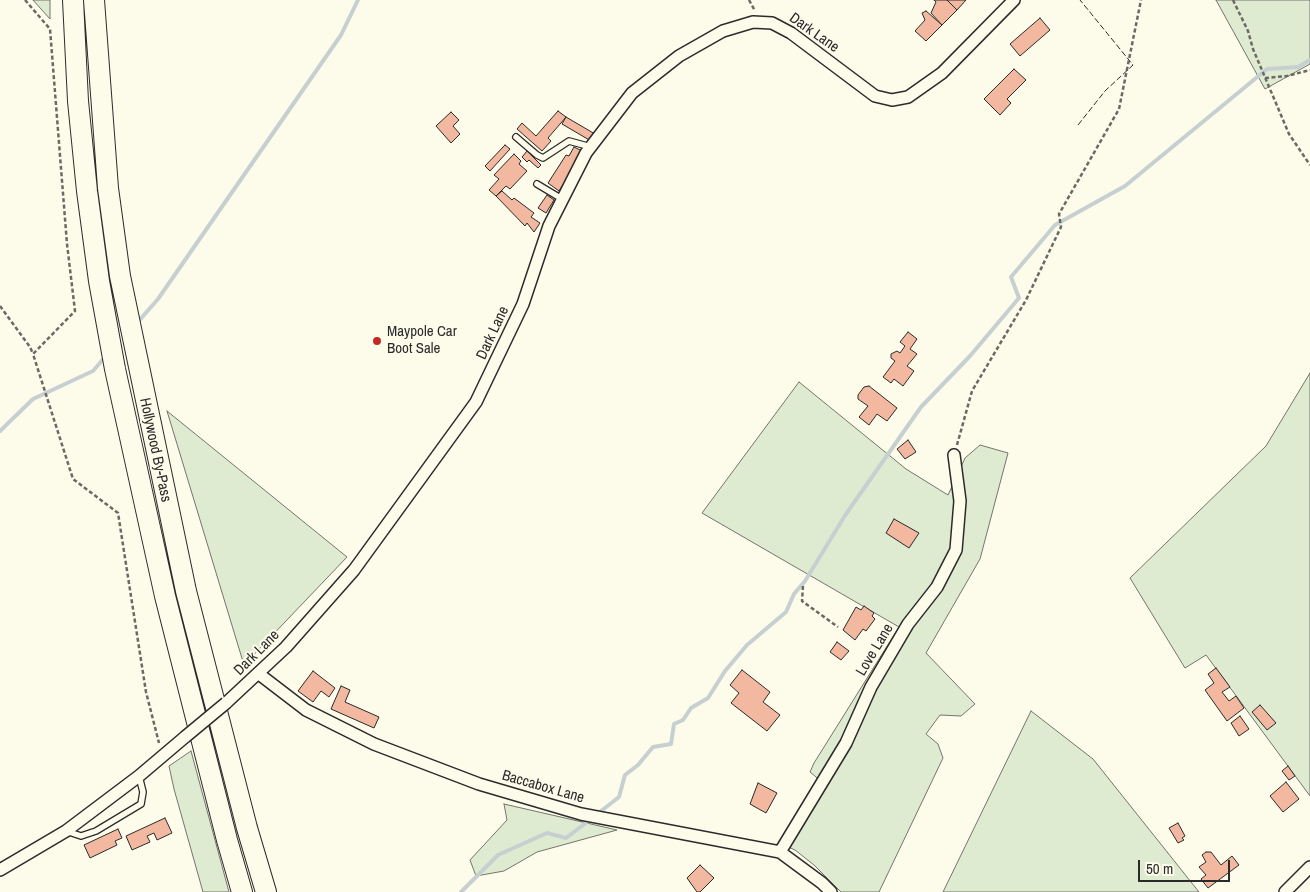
<!DOCTYPE html>
<html>
<head>
<meta charset="utf-8">
<style>
	body { margin:0 }
	#map { position:relative; width:1310px; height:892px; overflow:hidden; background:#fdfbea; font-family:"Archivo Narrow",sans-serif }
	canvas { display:block }
	.scale { position:absolute; left:1138px; top:860px; width:92px; height:22px; box-sizing:border-box; border:2px solid #2b2b2b; border-top:0; padding-left:6px; font-size:15px; line-height:18px; white-space:nowrap; color:#2b2b2b; -webkit-text-stroke:4px #fdfbea; paint-order:stroke }
</style>
</head>
<body>
<div id="map">
<canvas width="1310" height="892"></canvas>
<div class="scale">50 m</div>
</div>
<script>
const ctx = document.querySelector('canvas').getContext('2d');
ctx.lineJoin = 'round';
function fillPath(path, color) { ctx.fillStyle = color; ctx.fill(path, 'evenodd'); }
const poly = rows => new Path2D(rows.map(r => 'M' + r).join(''));
function strokePath(path, color, width, dash) { ctx.strokeStyle = color; ctx.lineWidth = width; ctx.lineCap = dash ? 'butt' : 'round'; ctx.setLineDash(dash || []); ctx.stroke(path); }
function label(font, color, halo, rows, align = 'center') {
  ctx.font = font + ' "Archivo Narrow",sans-serif'; ctx.lineWidth = 4; ctx.setLineDash([]); ctx.textBaseline = 'middle'; ctx.strokeStyle = halo; ctx.fillStyle = color; for (const [text, x, y, turn = 0] of rows) {
    ctx.save(); ctx.translate(x, y); ctx.rotate((+turn || 0) * Math.PI / 180); ctx.textAlign = isNaN(turn) ? turn : align; if (halo) ctx.strokeText(text, 0, 0); ctx.fillText(text, 0, 0); ctx.restore();
  }
}
const green = poly([
	[33,0,50,0,50,19,33,0],
	[1216,0,1310,0,1310,64,1265,89,1216,0],
	[1310,373,1310,796,1206,655,1185,668,1130,578,1266,446,1310,373],
	[799,382,906,469,948,495,965,458,980,445,1008,453,980,559,926,653,975,704,961,716,940,715,926,734,938,744,943,758,879,892,841,892,814,865,795,850,784,845,822,782,810,772,814,763,899,627,702,513,799,382],
	[167,411,347,557,244,665,167,411],
	[1031,711,1093,759,1199,892,943,892,1031,711],
	[191,751,229,892,203,892,174,789,169,766,191,751],
	[504,804,617,830,537,852,504,871,476,876,470,860,507,820,504,804]
]);
fillPath(green, '#deebd1');
strokePath(green, '#74746e', 1);
strokePath(poly([
	[137,323,158,299,341,35,358,0],
	[0,431,33,399,93,371,105,357],
	[596,815,619,797,625,775,638,765,653,747,671,744,674,724,683,720,691,708,708,698,725,671,747,645,786,612,794,594,805,581,846,514,921,407,970,356,1019,298,1011,277,1055,225,1125,186,1267,69,1298,67,1310,60],
	[461,892,498,855,547,833,566,838,591,819]
]), '#c7d0d0', 4);
const building = poly([
	[934,0,947,0,957,10,942,25,931,13,936,2,934,0],
	[947,0,966,0,957,10,947,0],
	[926,11,942,25,926,41,915,31,925,20,922,13,926,11],
	[1040,18,1050,30,1020,56,1010,44,1040,18],
	[1014,69,1026,80,1007,99,1011,103,1000,115,984,99,1014,69],
	[558,111,566,117,548,138,551,141,542,151,517,129,522,123,536,136,558,111],
	[451,112,459,120,453,126,460,134,451,143,436,126,451,112],
	[566,117,595,134,591,141,562,124,566,117],
	[505,145,510,149,490,171,485,166,505,145],
	[574,147,584,152,559,191,548,183,566,155,569,156,574,147],
	[527,151,541,165,538,168,529,160,527,162,522,157,527,151],
	[514,154,521,161,519,164,527,171,510,189,506,186,496,196,489,190,499,179,494,175,514,154],
	[502,191,512,200,514,198,534,213,531,217,540,223,534,232,527,223,525,226,496,196,502,191],
	[547,195,554,200,546,213,538,208,547,195],
	[908,332,917,339,910,349,917,354,907,366,914,371,903,386,894,379,891,383,883,377,895,361,891,358,891,354,897,351,900,353,905,346,900,342,908,332],
	[869,386,897,408,887,421,877,414,869,425,859,417,868,406,858,399,858,395,864,387,869,386],
	[908,440,916,452,905,459,897,449,908,440],
	[894,519,919,533,909,548,886,533,894,519],
	[864,606,874,613,872,616,875,619,866,631,863,629,855,640,843,630,856,607,861,610,864,606],
	[837,642,849,651,841,660,830,652,837,642],
	[1216,668,1230,687,1222,692,1229,701,1236,696,1244,708,1227,721,1205,690,1214,683,1208,674,1216,668],
	[742,670,770,692,763,702,780,715,767,731,731,703,739,693,730,685,742,670],
	[313,671,335,688,329,697,321,691,313,702,298,691,313,671],
	[341,686,350,690,345,702,379,717,374,728,331,709,341,686],
	[1260,705,1276,723,1267,730,1252,712,1260,705],
	[1240,716,1249,729,1239,736,1231,723,1240,716],
	[1288,766,1295,776,1289,780,1282,771,1288,766],
	[1286,782,1299,799,1283,812,1270,796,1286,782],
	[758,783,777,793,766,813,750,804,758,783],
	[165,818,172,833,157,840,154,833,147,836,150,842,132,850,126,836,165,818],
	[1178,823,1185,836,1182,838,1184,840,1178,843,1169,828,1178,823],
	[118,829,122,838,115,841,117,845,90,858,84,845,118,829],
	[1206,852,1211,852,1221,865,1232,856,1239,865,1208,888,1201,879,1206,875,1199,867,1206,862,1202,855,1206,852],
	[700,865,714,878,700,892,697,892,687,878,700,865]
]);
fillPath(building, '#f2b8a0');
strokePath(building, '#2b2b2b', 1);
const lane = poly([
	[516,137,537,155,543,158,569,141,591,147],
	[537,184,562,199],
	[66,831,81,836,96,831,141,804,143,792,139,776]
]);
const street = poly([
	[259,674,306,710,374,744,479,784,581,814,780,852,822,883,831,892],
	[226,703,286,647,354,570,476,402,523,304,549,226,586,153,632,93,679,56,723,31,753,22,772,23,791,33,875,96,892,100,908,97,942,73,1014,0],
	[780,852,846,743,871,687,908,624,937,587,956,550,960,501,954,455],
	[0,870,66,831,139,776,185,737],
	[1285,892,1310,867]
]);
const highway = poly([
	[73,0,78,101,87,191,99,281,115,369,165,596,227,840,242,892],
	[94,0,108,188,120,276,186,591,247,828,266,892]
]);
strokePath(lane, '#2b2b2b', 8);
strokePath(street, '#2b2b2b', 14);
strokePath(highway, '#2b2b2b', 22);
strokePath(poly([
	[25,0,50,29,67,244,75,311,33,354,73,479,118,513,146,692,159,743],
	[749,0,755,11],
	[1233,0,1248,31,1253,49,1289,134,1310,165],
	[1265,78,1287,76,1310,70],
	[0,306,30,347,33,354],
	[957,445,972,391,1026,300,1061,227,1059,214,1119,109,1141,0],
	[803,586,802,601,838,627]
]), '#6a6964', 2.5, [4, 2.5]);
strokePath(lane, '#fdfbea', 5.5);
strokePath(street, '#fdfbea', 11);
strokePath(highway, '#fdfbea', 20);
const streetBridge = poly([
	[185,737,226,703]
]);
strokePath(streetBridge, '#2b2b2b', 14, []);
strokePath(streetBridge, '#fdfbea', 11);
strokePath(poly([
	[1078,125,1105,91,1133,65,1080,0]
]), '#2b2b2b', 1, [6, 2.5]);
for (const [x, y, r, color] of [
	[377,341,5,"#c62828"]
]) { const dot = new Path2D(); dot.arc(x, y, r, 0, 2 * Math.PI); ctx.fillStyle = color; ctx.fill(dot); strokePath(dot, '#fdfbea', 2); }
label('15px', '#2b2b2b', '#fdfbea', [
	["Dark Lane",814,33,35],
	["Dark Lane",493,333,-65],
	["Hollywood By-Pass",155,450,78],
	["Love Lane",875,650,-59],
	["Dark Lane",257,653,-45],
	["Baccabox Lane",543,787,16]
]);
label('15px', '#2b2b2b', '#fdfbea', [
	["Maypole Car",387,332],
	["Boot Sale",387,349]
], 'left');
</script>
</body>
</html>
